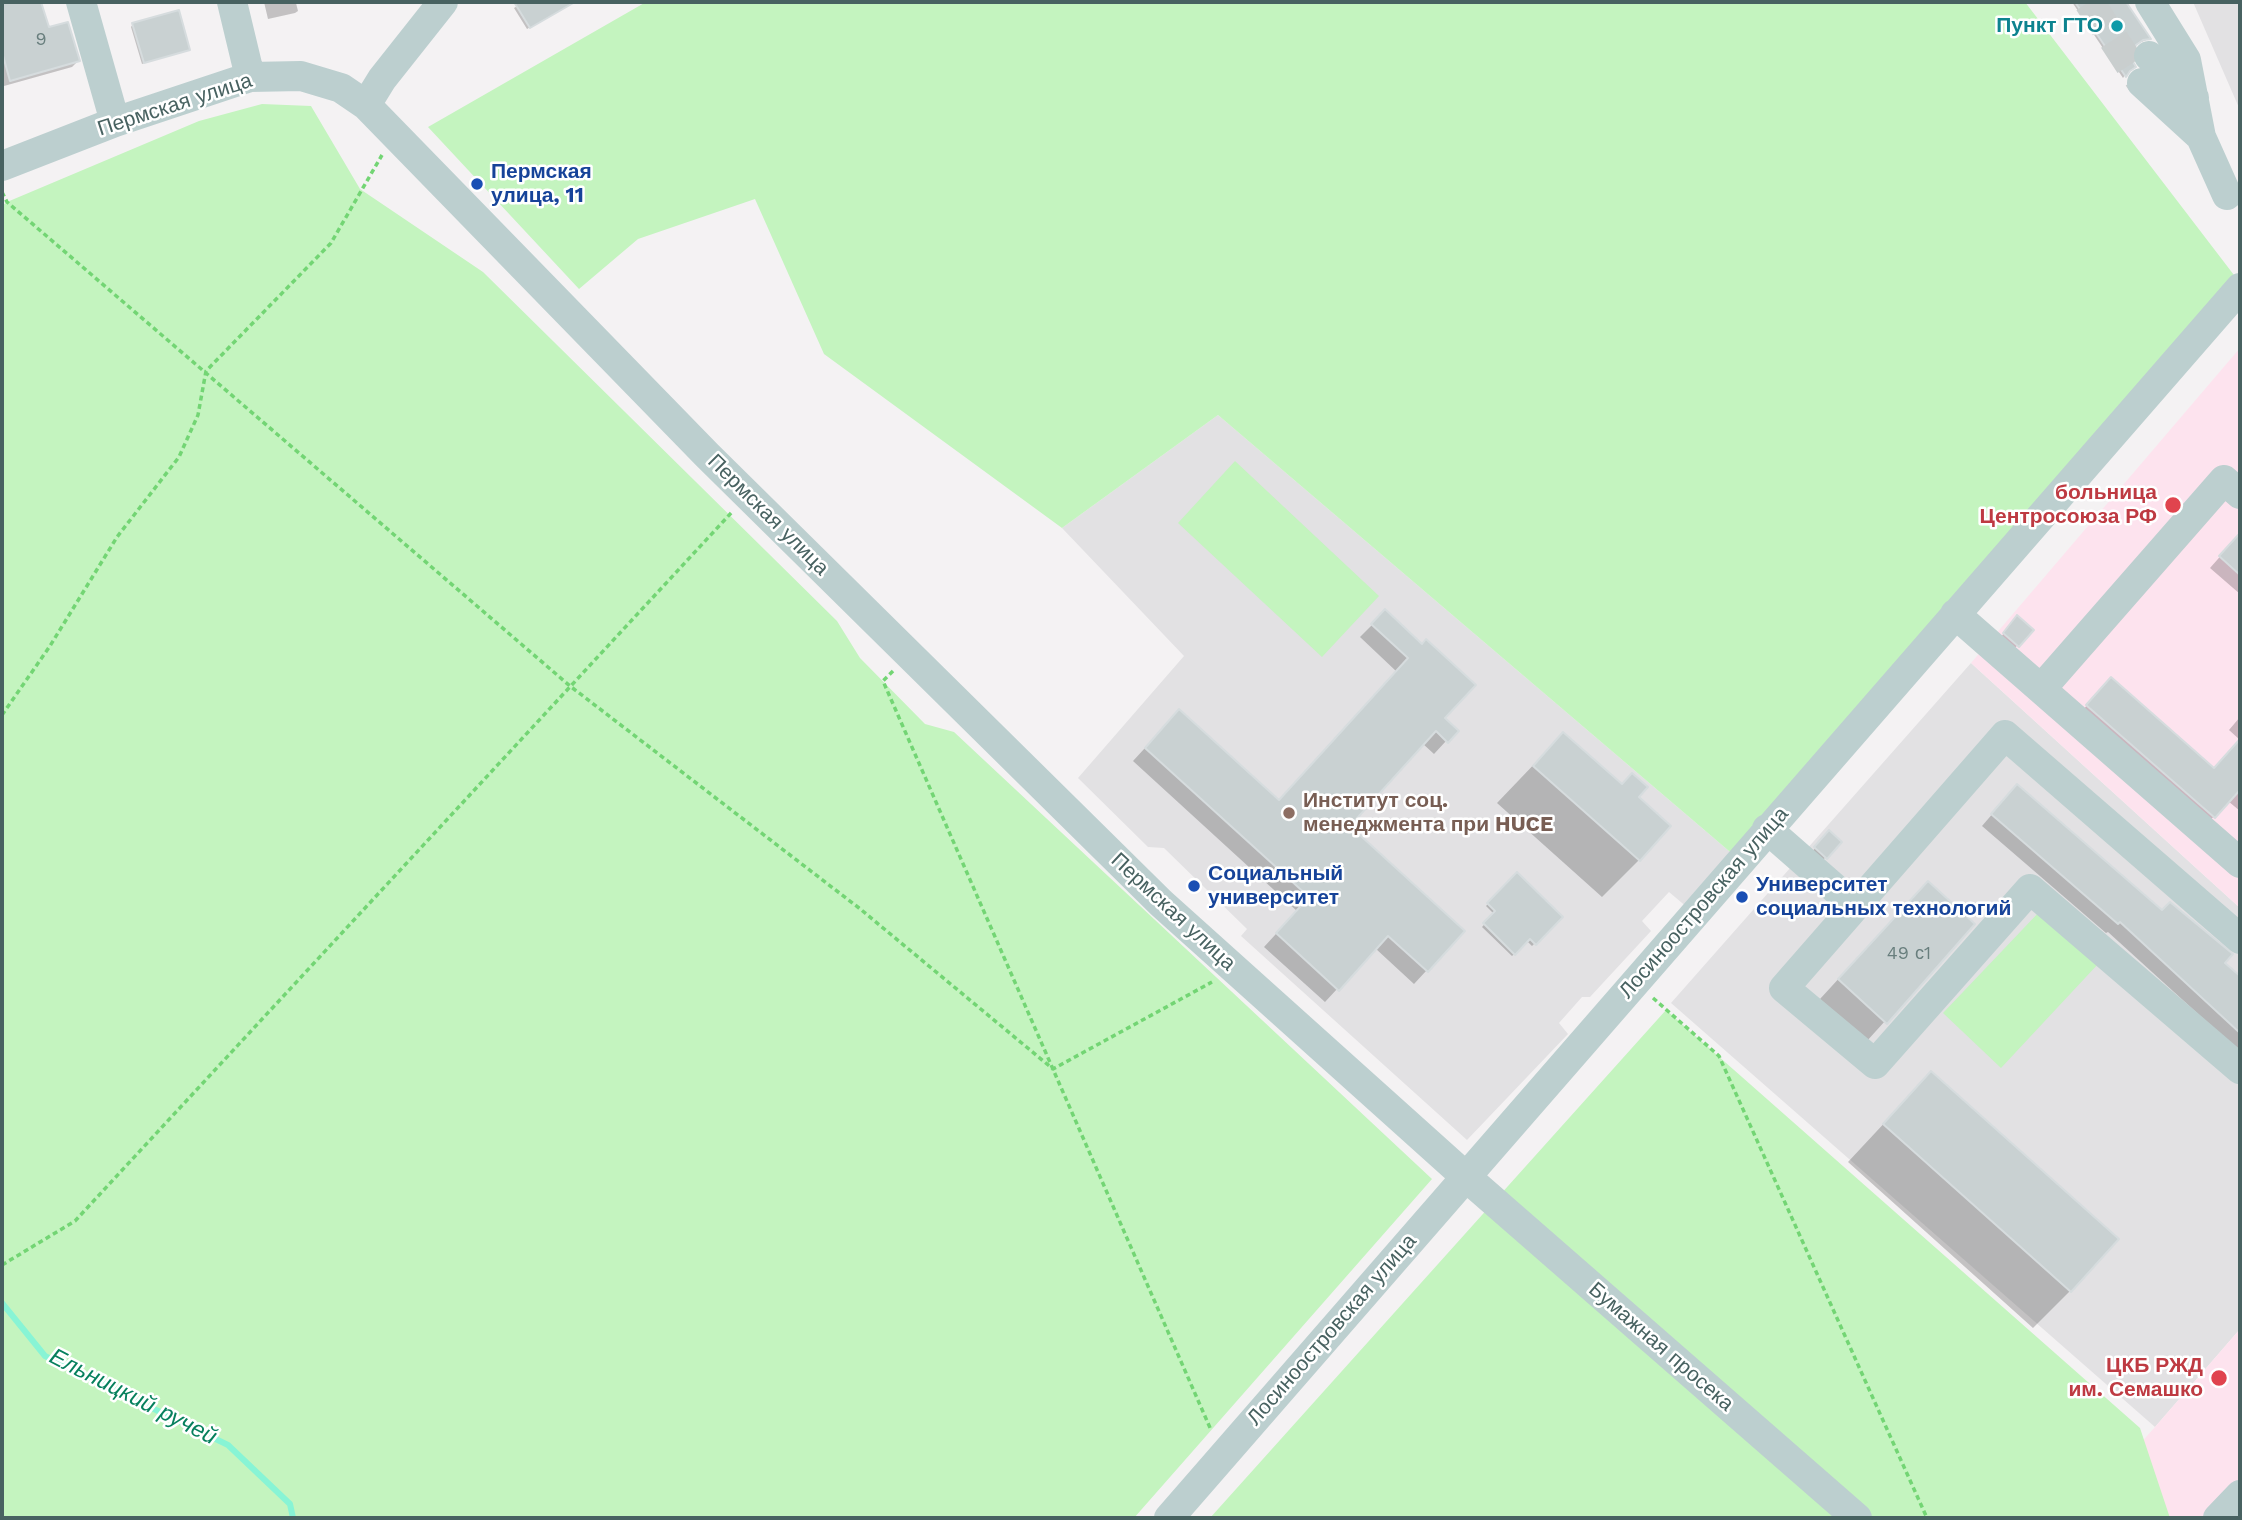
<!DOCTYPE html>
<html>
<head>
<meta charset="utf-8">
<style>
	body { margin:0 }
	#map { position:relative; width:2242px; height:1520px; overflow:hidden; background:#f4f2f3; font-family:"Work Sans",sans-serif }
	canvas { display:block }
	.frame { position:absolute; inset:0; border:4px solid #486261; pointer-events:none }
</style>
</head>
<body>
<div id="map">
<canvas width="2242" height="1520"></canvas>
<div class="frame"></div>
</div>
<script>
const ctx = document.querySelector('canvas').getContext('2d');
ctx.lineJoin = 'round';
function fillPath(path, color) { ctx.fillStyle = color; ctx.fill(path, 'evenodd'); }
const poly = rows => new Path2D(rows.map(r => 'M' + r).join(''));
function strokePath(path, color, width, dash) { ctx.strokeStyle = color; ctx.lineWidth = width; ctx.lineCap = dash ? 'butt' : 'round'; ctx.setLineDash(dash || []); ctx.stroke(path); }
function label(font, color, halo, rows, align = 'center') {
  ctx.font = font + ' "Work Sans",sans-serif'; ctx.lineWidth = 5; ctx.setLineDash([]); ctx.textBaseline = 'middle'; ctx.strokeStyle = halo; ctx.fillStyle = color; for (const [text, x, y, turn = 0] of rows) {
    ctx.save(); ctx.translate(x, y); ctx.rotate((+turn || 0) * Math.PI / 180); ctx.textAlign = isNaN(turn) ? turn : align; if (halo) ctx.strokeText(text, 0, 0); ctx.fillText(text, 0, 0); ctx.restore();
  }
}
fillPath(poly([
	[2193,2,2240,2,2240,110],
	[1218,415,1736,857,1688,908,1669,892,1642,921,1651,931,1590,997,1582,997,1559,1023,1568,1034,1467,1140,1241,936,1247,929,1164,848,1148,847,1078,778,1184,656,1062,528],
	[1971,663,2240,908,2240,1329,2155,1427,1671,1003]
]), '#e2e1e3');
fillPath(poly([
	[2240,348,2240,908,1971,663],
	[2240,1329,2240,1518,2074,1518,2155,1427]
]), '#fde3ee');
fillPath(poly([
	[646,2,2025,2,2237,279,1736,857,1218,415,1062,528,824,354,755,199,638,239,579,289,428,127],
	[262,104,311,106,360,189,483,272,837,621,860,658,925,724,954,732,1432,1179,1134,1518,2,1518,2,206,7,202,199,121],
	[1235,461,1379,596,1322,657,1178,523],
	[2042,909,2099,963,2001,1068,1943,1013],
	[1666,1010,2140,1428,2170,1518,1210,1518]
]), '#c4f4bf');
fillPath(poly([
	[2,2,40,2,47,30,78,61,72,67,4,86,2,78],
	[264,2,303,2,296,3,298,11,295,13,268,19],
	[524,2,574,2,527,29,514,8],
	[2072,2,2124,2,2149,39,2134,45,2127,72,2123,78],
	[133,24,188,49,142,64,131,27],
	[2240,534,2240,594,2210,568],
	[1385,612,1443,719,1446,741,1434,754,1422,743,1347,826,1463,931,1414,984,1375,948,1325,1002,1264,947,1297,911,1133,761,1167,724,1279,802,1397,672,1360,637],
	[2011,623,2031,631,2012,651,1999,640],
	[2100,690,2213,770,2240,740,2240,811,2228,801,2204,827,2077,717],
	[2240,717,2240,740,2229,730],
	[1563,734,1636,798,1639,860,1602,897,1497,803],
	[2007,797,2240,978,2240,1052,2108,932,2106,933,1982,826],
	[1829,833,1840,842,1820,863,1810,854],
	[1517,875,1561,917,1532,946,1527,941,1512,956,1482,927,1494,914,1486,906],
	[1909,902,1973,924,1866,1042,1820,999],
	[1931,1073,2070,1291,2033,1328,1848,1162]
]), '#0003');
strokePath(poly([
	[2,1303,45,1356,228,1445,290,1504,293,1518]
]), '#88f4d5', 6);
const building = poly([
	[2,2,41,2,49,27,68,22,80,61,10,81,2,52,2,2],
	[514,2,575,2,530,28,514,2],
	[2075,2,2126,2,2151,39,2143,40,2136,45,2132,53,2132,60,2136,67,2130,71,2126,77,2075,2],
	[179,10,190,50,144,63,132,23,179,10],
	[2240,533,2240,575,2219,556,2240,533],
	[1385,609,1422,644,1426,639,1476,685,1445,718,1459,731,1448,743,1436,731,1350,826,1465,931,1428,972,1388,936,1339,991,1276,933,1309,897,1145,748,1179,709,1279,800,1408,658,1371,624,1385,609],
	[2017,615,2034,630,2019,647,2003,633,2017,615],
	[2111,677,2214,768,2240,739,2240,790,2215,818,2086,705,2111,677],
	[1563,732,1622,784,1632,773,1648,787,1639,797,1671,826,1640,861,1533,766,1563,732],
	[2017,784,2162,910,2170,902,2233,954,2225,963,2240,976,2240,1033,2120,922,2118,924,1991,814,2017,784],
	[1829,830,1842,842,1827,859,1814,847,1829,830],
	[1517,872,1563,917,1536,945,1530,939,1515,955,1483,923,1495,911,1487,903,1517,872],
	[1928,881,1975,924,1887,1024,1838,979,1928,881],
	[1931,1071,2119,1239,2071,1292,1883,1124,1931,1071]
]);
fillPath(building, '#c9d1d2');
strokePath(building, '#d6dcde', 2);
strokePath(poly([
	[2089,2,2142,83]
]), '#c9cece', 30, [30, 15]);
strokePath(poly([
	[2,192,7,202,570,686,859,908,1053,1069,1212,982],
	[893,671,883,681,1211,1430],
	[2,715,50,646,117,537,179,457,198,415,206,371,331,243,382,155],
	[1653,998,1719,1056,1927,1518],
	[2,1265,75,1221,732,512]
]), '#73d574', 3.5, [5, 3.5]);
strokePath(poly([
	[81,2,115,122],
	[232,2,250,77],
	[2150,2,2186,60,2201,137,2227,195],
	[2149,56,2194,98],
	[2142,83,2201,137],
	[366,105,382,79,443,2],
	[2,166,115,122,250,77,301,76,341,88,366,105,707,455,1161,903,1465,1176,1857,1518],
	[1955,614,2240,863],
	[2041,689,2224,480,2240,494],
	[1767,829,1855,906],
	[2240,939,2005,735,1784,988,1875,1064,2030,889,2240,1069],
	[1169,1518,2240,288],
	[2218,1518,2240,1495]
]), '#bccfcf', 30);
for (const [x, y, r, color] of [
	[2117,26,7,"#0f9aa8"],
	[477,184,7,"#1a4fb4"],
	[2173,505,9,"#e0444e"],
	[1289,813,7,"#8d6e63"],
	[1194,886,7,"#1a4fb4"],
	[1742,897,7,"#1a4fb4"],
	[2219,1378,9,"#e0444e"]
]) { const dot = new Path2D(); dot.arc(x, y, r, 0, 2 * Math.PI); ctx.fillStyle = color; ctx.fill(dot); strokePath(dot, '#fff', 2.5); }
label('18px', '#687e7d', null, [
	["9",41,40],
	["49 с1",1909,954]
]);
label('bold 21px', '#0d838f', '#fff', [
	["Пункт ГТО",2103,26]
], 'right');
label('21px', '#486261', '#fff', [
	["Пермская улица",175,105,-18],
	["Пермская улица",768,515,45],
	["Лосиноостровская улица",1704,903,-49],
	["Пермская улица",1173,912,43],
	["Лосиноостровская улица",1332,1330,-49],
	["Бумажная просека",1661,1347,41]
]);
label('bold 21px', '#164399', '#fff', [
	["Пермская",491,172],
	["улица, 11",491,196],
	["Социальный",1208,874],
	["университет",1208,898],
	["Университет",1756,885],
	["социальных технологий",1756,909]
], 'left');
label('bold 21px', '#be3a42', '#fff', [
	["больница",2157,493],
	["Центросоюза РФ",2157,517],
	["ЦКБ РЖД",2203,1366],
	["им. Семашко",2203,1390]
], 'right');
label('bold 21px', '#785e54', '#fff', [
	["Институт соц.",1303,801],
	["менеджмента при HUCE",1303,825]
], 'left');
label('italic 23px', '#06805d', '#fff', [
	["Ельницкий ручей",133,1397,27]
]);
</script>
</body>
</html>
